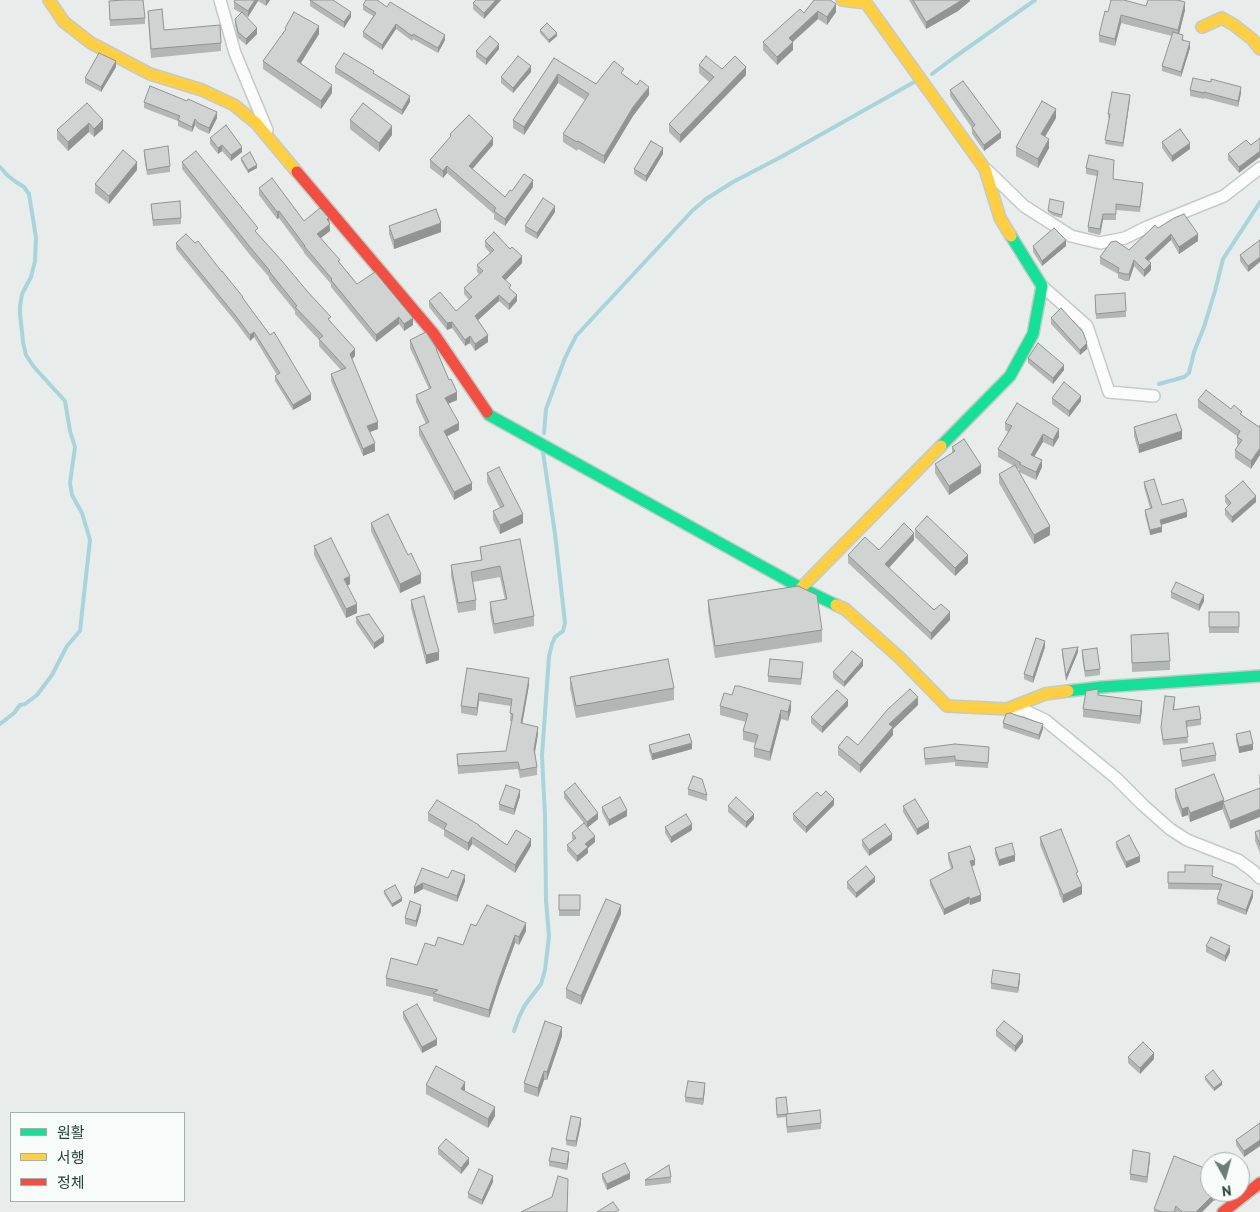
<!DOCTYPE html>
<html>
<head>
<meta charset="utf-8">
<style>
	body { margin:0 }
	#map { position:relative; width:1260px; height:1212px; overflow:hidden; background:#e8edeb; font-family:"PT Sans","Noto Sans KR",sans-serif }
	canvas { display:block }
	.legend { position:absolute; left:10px; top:1112px; width:175px; height:90px; box-sizing:border-box; background:#f7fbf9; border:1px solid #a3b1ad; margin:0; padding:6px 9px; list-style:none; font-size:15px; color:#24423a }
	.legend li { display:flex; align-items:center; gap:10px; height:25px }
	.legend b { width:25px; border:1px solid #a3b1ad }
	.north { position:absolute; left:1200px; top:1152px; width:50px; height:50px; box-sizing:border-box; background:#f7fbf9; border:1px solid #a3b1ad; border-radius:50%; rotate:173deg; font-size:14px; font-weight:700; line-height:20px; text-align:center; color:#24423a }
	.north::after { content:''; display:block; margin:auto; width:18px; height:22px; background:#697e78; clip-path:polygon(50% 0,100% 100%,50% 72%,0 100%) }
</style>
</head>
<body>
<div id="map">
<canvas width="1260" height="1212"></canvas>
<ul class="legend">
<li><b style="height:6px;background:#16e098"></b>원활</li>
<li><b style="height:6px;background:#ffcf43"></b>서행</li>
<li><b style="height:6px;background:#f24e42"></b>정체</li>
</ul>
<div class="north">N</div>
</div>
<script>
const ctx = document.querySelector('canvas').getContext('2d');
ctx.lineJoin = 'round';
const poly = rows => new Path2D(rows.map(r => 'M' + r).join(''));
function strokePath(path, color, width, dash) { ctx.strokeStyle = color; ctx.lineWidth = width; ctx.lineCap = dash ? 'butt' : 'round'; ctx.setLineDash(dash || []); ctx.stroke(path); }
function fillPath(path, color) { ctx.fillStyle = color; ctx.fill(path, 'evenodd'); }
strokePath(poly([
	[932,74,952,59,1035,0],
	[0,167,7,175,16,182,24,187,29,194,36,238,35,261,31,277,22,294,20,306,20,314,22,332,23,342,26,355,34,367,65,401,70,431,75,447,70,483,72,495,82,513,90,540,80,631,67,646,52,675,37,695,25,704,20,705,14,713,0,724],
	[1159,384,1184,377,1189,373,1194,352,1204,327,1215,291,1223,259,1260,202],
	[544,433,546,409,565,358,576,336,693,210,706,199,733,182,781,157,916,81],
	[514,1031,519,1017,525,1005,541,984,545,970,549,936,546,900,545,816,542,756,549,656,552,644,555,637,563,631,565,623,555,534,543,452]
]), '#a9d4db', 4);
const street = poly([
	[220,0,235,53,267,130],
	[987,170,1024,206,1071,236,1100,243,1125,238,1147,227,1224,196,1260,168],
	[1042,286,1087,326,1109,392,1154,396],
	[1011,709,1026,711,1045,720,1116,778,1143,805,1170,829,1187,840,1238,860,1253,871,1260,878]
]);
const fast = poly([
	[487,412,489,415,801,588,836,605],
	[941,446,1010,376,1033,334,1042,286,1011,236],
	[1068,691,1102,687,1260,676]
]);
const slow = poly([
	[49,0,64,22,91,43,150,74,202,90,234,105,256,123,297,172],
	[842,0,866,3,985,169,1000,218,1011,236],
	[1202,27,1222,18,1234,25,1252,39,1260,49],
	[801,588,941,446],
	[836,605,845,609,900,658,947,706,1007,709,1045,694,1068,691]
]);
const jam = poly([
	[297,172,434,334,487,412],
	[1223,1212,1260,1183]
]);
strokePath(street, '#c5cac8', 14);
strokePath(fast, '#c3cbc8', 14);
strokePath(slow, '#c3cbc8', 14);
strokePath(jam, '#c3cbc8', 14);
strokePath(street, '#fcfcfc', 11);
strokePath(fast, '#16e098', 11);
strokePath(slow, '#ffcf43', 11);
strokePath(jam, '#f24e42', 11);
fillPath(poly([
	[235,0,270,0,266,6,258,1,248,17,245,15,257,34,246,45,238,38,235,25,235,19,241,13,234,9,234,2],
	[310,0,351,17,344,28,310,6],
	[501,0,484,19,473,9,473,3],
	[814,0,836,12,827,25,818,19,793,42,793,50,777,65,763,50,763,42,804,13],
	[909,0,970,0,970,1,958,11,926,29],
	[363,5,387,7,445,40,438,53,413,39,412,41,396,29,382,50,363,37,363,32,373,16,363,10],
	[109,7,145,18,145,24,110,26],
	[1185,10,1179,34,1190,48,1181,77,1162,71,1162,66,1172,36,1121,23,1115,46,1099,42,1099,35,1108,12],
	[148,11,164,30,221,43,221,51,151,58,148,19],
	[285,28,319,34,301,63,332,93,321,109,263,69,263,61,285,31],
	[540,30,557,36,549,43,540,33],
	[499,49,486,65,476,57,476,51],
	[554,58,596,84,624,75,649,95,633,116,604,164,578,149,577,151,563,142,563,134,585,100,558,83,524,135,513,128,513,120],
	[699,65,746,75,680,143,669,132,669,124,709,82,699,73],
	[116,67,101,92,85,83,85,78],
	[335,67,374,74,410,102,402,115,335,73],
	[531,72,513,93,501,83,501,77],
	[950,90,1001,138,984,151,972,134,972,128,950,96],
	[1190,90,1241,93,1238,107,1204,98,1204,99,1190,96],
	[1130,99,1123,147,1105,144,1109,118,1108,117,1108,114],
	[144,102,217,118,209,134,198,129,195,125,192,132,178,126,178,121,144,108],
	[87,103,103,129,94,137,89,132,68,151,57,139,57,130],
	[1056,118,1045,137,1049,148,1038,168,1016,156,1016,147],
	[350,120,392,135,379,152,350,129],
	[450,134,493,145,472,169,505,197,512,191,533,187,505,226,494,219,494,214,447,173,443,178,430,168,430,160,450,138],
	[210,138,242,152,231,161,222,151,218,154,210,144],
	[1162,142,1190,149,1172,162,1162,148],
	[1251,145,1239,173,1228,160,1228,154],
	[144,150,170,166,170,172,147,175,144,156],
	[663,154,646,182,634,174,634,169],
	[1089,155,1113,179,1143,189,1140,212,1116,210,1116,220,1103,220,1100,235,1088,232,1088,227,1097,176,1086,174,1086,168],
	[241,158,257,168,248,173,241,161],
	[182,162,258,234,331,322,355,356,352,359,378,429,370,432,375,451,363,456,331,381,331,374,341,370,319,346,319,340,295,314,295,311,269,279,269,277,250,255,182,169],
	[137,170,109,204,95,193,95,184],
	[259,188,304,221,329,222,330,231,320,238,357,284,413,325,404,331,399,324,376,342,331,287,331,284,304,253,304,252,279,218,277,219,259,195],
	[151,204,181,218,181,224,153,226],
	[1064,205,1062,218,1054,216,1048,212,1048,210],
	[555,212,537,239,525,232,525,226],
	[389,226,441,232,394,249,389,234],
	[1158,228,1198,241,1179,254,1171,240,1149,261,1151,270,1144,277,1134,266,1129,281,1125,281,1118,278,1118,274,1100,264,1100,257,1129,250],
	[1260,240,1248,272,1240,261,1240,255],
	[485,241,522,263,505,280,517,301,509,310,499,301,478,320,488,342,475,351,470,343,465,346,452,328,447,330,429,307,429,301,456,311,469,300,464,294,464,288,479,274,477,272,477,265,490,253,485,247],
	[176,243,222,272,243,299,311,400,293,410,275,381,275,376,277,375,254,337,250,341,235,321,176,249],
	[1033,246,1066,246,1042,266,1033,252],
	[1095,295,1126,311,1126,317,1096,319],
	[1051,318,1087,349,1080,355,1051,324],
	[410,340,437,352,457,400,448,404,459,430,447,436,472,490,454,500,419,435,419,427,426,424,416,402,416,395,429,389,410,348],
	[1028,358,1064,370,1053,384,1028,363],
	[1052,398,1081,401,1069,417,1052,404],
	[1198,400,1231,409,1242,415,1259,427,1251,469,1235,458,1235,450,1238,445,1237,444,1237,436,1198,408],
	[1005,423,1059,437,1053,447,1043,442,1034,456,1042,467,1036,480,1019,472,1019,469,1015,467,1050,535,1034,544,999,483,999,474,1014,466,998,457,998,449,1008,432,1005,430],
	[1134,427,1182,439,1139,453,1134,436],
	[952,447,981,473,949,495,935,473,935,464,952,453],
	[487,473,523,523,500,534,493,520,493,511,500,508,487,482],
	[1144,482,1162,505,1187,517,1161,525,1162,532,1150,535,1145,515,1145,510,1150,508,1144,487],
	[1225,496,1256,502,1232,523,1225,515,1225,509,1228,506,1225,502],
	[371,523,408,555,421,583,400,593,371,531],
	[915,529,968,563,955,576,915,537],
	[520,539,534,616,534,626,494,634,490,613,490,602,505,600,500,577,473,582,476,600,476,610,458,613,451,576,451,565,481,560,480,547],
	[914,540,889,568,934,610,950,620,931,640,848,563,848,555,879,550],
	[314,546,350,584,347,586,357,613,346,618,314,555],
	[1171,592,1204,601,1199,611,1171,598],
	[411,600,439,660,426,664,411,608],
	[708,600,822,630,822,642,715,658,708,611],
	[1209,612,1239,612,1239,633,1209,633],
	[356,617,384,642,374,649,356,623],
	[1131,635,1170,661,1170,670,1132,672],
	[1045,647,1033,683,1024,679,1024,674],
	[1062,649,1078,652,1066,681,1062,654],
	[1082,650,1100,669,1100,675,1085,677,1082,656],
	[863,666,844,687,833,678,833,672],
	[467,668,529,685,522,724,538,734,535,753,537,767,537,775,520,778,518,769,458,774,457,754,506,751,512,721,510,721,511,706,479,701,477,716,461,713,461,706],
	[803,668,801,685,768,682,768,676],
	[570,677,674,688,674,700,576,718,570,688],
	[1098,695,1142,709,1140,724,1083,717,1083,709],
	[1175,703,1174,710,1201,719,1201,725,1187,727,1188,743,1163,745,1161,727],
	[918,705,893,729,893,735,860,773,838,755,838,747,858,745],
	[720,706,791,710,788,721,781,719,770,761,754,757,754,748,755,743,743,740,743,731,746,722,720,715],
	[848,706,822,733,811,723,811,717],
	[1003,723,1043,729,1039,740,1003,728],
	[1236,734,1253,750,1239,753,1236,740],
	[649,745,692,749,652,760,649,751],
	[924,748,989,752,988,768,955,766,955,762,925,765],
	[1180,749,1216,755,1216,761,1182,767],
	[1260,774,1260,786,1259,783,1259,775],
	[1260,788,1230,829,1223,811,1223,809,1190,822,1188,815,1182,817,1175,798,1175,789,1224,802],
	[688,789,707,795,707,801,688,795],
	[564,792,598,819,587,828,595,842,588,848,588,853,577,862,567,851,567,845,573,840,572,839,572,833,587,827,564,798],
	[520,796,514,815,499,810,499,804],
	[821,796,834,805,806,833,793,820,793,814],
	[728,806,754,819,746,828,728,812],
	[903,806,929,828,917,835,903,812],
	[602,807,627,816,609,826,602,812],
	[428,813,479,826,507,845,531,846,515,873,472,844,468,851,444,836,444,830,428,821],
	[665,827,692,830,671,843,665,833],
	[1260,830,1260,853,1255,841,1255,832],
	[1040,837,1078,876,1082,894,1063,903,1059,894,1059,892,1040,845],
	[862,840,892,840,869,856,862,846],
	[1116,842,1140,862,1126,868,1116,847],
	[995,848,1015,861,999,866,995,854],
	[948,853,975,865,971,867,981,901,970,905,969,903,944,915,930,885,930,880,951,869,948,859],
	[422,868,448,878,465,881,457,902,423,889,414,894],
	[1168,872,1185,872,1213,876,1253,897,1246,915,1217,904,1217,899,1220,890,1168,889],
	[847,882,875,882,856,898,847,888],
	[384,891,402,901,392,907,384,894],
	[559,895,580,895,580,916,559,916],
	[421,911,416,927,405,924,405,918],
	[621,914,581,1005,566,998,566,989],
	[476,926,526,931,519,945,515,943,499,987,489,1018,433,1001,433,997,386,986,386,978,417,965,435,946,463,945],
	[1206,946,1230,952,1225,962,1206,952],
	[1020,980,1018,993,991,989,991,983],
	[403,1012,437,1045,422,1053,403,1018],
	[996,1030,1023,1042,1015,1052,996,1036],
	[562,1036,547,1080,544,1080,538,1097,524,1092,524,1083],
	[1128,1057,1154,1059,1140,1074,1128,1063],
	[1205,1077,1222,1085,1214,1091,1205,1080],
	[426,1085,465,1091,495,1116,488,1128,426,1094],
	[705,1089,703,1105,685,1102,685,1097],
	[776,1101,788,1114,821,1123,821,1129,787,1133,786,1117,777,1118],
	[1260,1123,1260,1146,1244,1157,1236,1145,1236,1140],
	[581,1124,576,1147,566,1145,566,1140],
	[438,1148,469,1164,461,1174,438,1154],
	[569,1158,567,1170,549,1166,549,1161],
	[1150,1159,1147,1183,1130,1180,1130,1174],
	[1207,1169,1210,1192,1221,1192,1214,1201,1213,1201,1202,1212,1154,1212,1154,1209],
	[602,1174,630,1179,607,1190,602,1179],
	[671,1177,671,1183,645,1186,645,1180],
	[493,1182,482,1205,468,1198,468,1193]
]), '#b2b6b5');
fillPath(poly([
	[255,0,258,0,258,1,248,17,248,11],
	[266,0,270,0,266,6],
	[496,0,501,0,484,19,484,13],
	[962,0,970,0,970,1,958,11,926,29,926,22],
	[1185,2,1185,10,1178,38,1178,30],
	[836,4,836,12,827,25,827,17],
	[818,11,818,19,789,45,789,38],
	[351,12,351,17,344,28,344,22],
	[1121,15,1121,23,1115,46,1115,39],
	[396,24,396,29,382,50,382,45],
	[319,26,319,34,297,69,297,61],
	[257,28,257,34,246,45,246,39],
	[557,33,557,36,549,43,549,40],
	[445,35,445,40,438,53,438,48],
	[793,42,793,50,777,65,777,57],
	[1190,42,1190,48,1181,77,1181,72],
	[499,44,499,49,486,65,486,59],
	[116,61,116,67,101,92,101,87],
	[531,66,531,72,513,93,513,88],
	[746,67,746,75,680,143,680,135],
	[558,74,558,83,524,135,524,127],
	[332,85,332,93,321,109,321,101],
	[649,87,649,95,633,116,604,164,604,156,633,107],
	[1241,87,1241,93,1238,107,1238,101],
	[1130,95,1130,99,1123,147,1123,143],
	[410,96,410,102,402,115,402,110],
	[1056,109,1056,118,1041,143,1041,134],
	[217,112,217,118,209,134,209,128],
	[195,119,195,125,192,132,192,127],
	[103,120,103,129,94,137,94,129],
	[89,123,89,132,68,151,68,142],
	[392,126,392,135,379,152,379,143],
	[1001,132,1001,138,984,151,984,145],
	[493,138,493,145,469,173,469,166],
	[1049,139,1049,148,1038,168,1038,159],
	[1190,143,1190,149,1172,162,1172,156],
	[222,145,222,151,218,154,218,148],
	[242,147,242,152,231,161,231,155],
	[663,148,663,154,646,182,646,176],
	[1260,151,1260,157,1239,173,1239,167],
	[137,162,137,170,109,204,109,196],
	[257,165,257,168,248,173,248,170],
	[447,166,447,173,443,178,443,171],
	[533,180,533,187,505,226,505,219],
	[555,206,555,212,537,239,537,233],
	[279,211,279,218,277,219,277,212],
	[1103,214,1103,220,1100,235,1100,229],
	[329,218,330,231,317,241,317,234,327,219],
	[441,223,441,232,394,249,394,240],
	[1171,234,1171,240,1145,264,1145,258],
	[1198,234,1198,241,1179,254,1179,247],
	[1066,240,1066,246,1042,266,1042,261],
	[522,256,522,263,502,284,502,277],
	[1260,257,1260,262,1248,272,1248,266],
	[1134,260,1134,266,1129,281,1129,274],
	[1151,263,1151,270,1144,277,1144,270],
	[499,295,499,301,475,323,475,316],
	[517,295,517,301,509,310,509,304],
	[399,317,399,324,376,342,376,335],
	[413,318,413,325,404,331,404,324],
	[452,322,452,328,447,330,447,323],
	[254,332,254,337,250,341,250,335],
	[488,335,488,342,475,351,475,344],
	[470,336,470,343,465,346,465,340],
	[1087,343,1087,349,1080,355,1080,350],
	[355,349,355,356,350,361,350,354],
	[1064,365,1064,370,1053,384,1053,378],
	[457,392,457,400,445,405,445,398],
	[311,394,311,400,293,410,293,405],
	[1081,396,1081,401,1069,417,1069,411],
	[378,422,378,429,367,433,367,426],
	[459,423,459,430,444,438,444,431],
	[1059,429,1059,437,1053,447,1053,440],
	[1182,431,1182,439,1139,453,1139,445],
	[1043,434,1043,442,1031,462,1031,455],
	[375,443,375,451,363,456,363,449],
	[1260,448,1260,455,1251,469,1251,461],
	[1042,460,1042,467,1036,480,1036,472],
	[981,465,981,473,949,495,949,486],
	[472,483,472,490,454,500,454,492],
	[1256,496,1256,502,1232,523,1232,517],
	[1187,512,1187,517,1160,525,1160,520],
	[523,514,523,523,500,534,500,525],
	[1050,526,1050,535,1034,544,1034,535],
	[1162,527,1162,532,1150,535,1150,530],
	[914,533,914,540,885,572,885,564],
	[968,555,968,563,955,576,955,568],
	[421,574,421,583,400,593,400,584],
	[350,576,350,584,344,588,344,579],
	[1204,595,1204,601,1199,611,1199,605],
	[357,604,357,613,346,618,346,609],
	[950,612,950,620,931,640,931,633],
	[384,636,384,642,374,649,374,643],
	[1045,641,1045,647,1033,683,1033,677],
	[1078,647,1078,652,1066,681,1066,676],
	[439,652,439,660,426,664,426,655],
	[863,660,863,666,844,687,844,682],
	[529,678,529,685,521,731,521,723],
	[479,693,479,701,477,716,477,708],
	[918,697,918,705,893,729,893,735,860,773,860,765,889,724],
	[848,700,848,706,822,733,822,727],
	[791,701,791,710,788,721,788,712],
	[1142,701,1142,709,1140,724,1140,716],
	[781,710,781,719,770,761,770,752],
	[1043,724,1043,729,1039,740,1039,735],
	[538,727,538,734,534,756,534,749],
	[692,743,692,749,652,760,652,754],
	[1253,744,1253,750,1239,753,1239,747],
	[520,790,520,796,514,815,514,809],
	[834,799,834,805,806,833,806,827],
	[1224,800,1224,806,1223,802,1223,809,1190,822,1190,813],
	[1188,807,1188,815,1182,817,1182,809],
	[1260,809,1260,817,1230,829,1230,821],
	[627,810,627,816,609,826,609,820],
	[598,813,598,819,587,828,587,822],
	[754,814,754,819,746,828,746,822],
	[929,822,929,828,917,835,917,829],
	[692,824,692,830,671,843,671,837],
	[892,834,892,840,869,856,869,850],
	[595,836,595,842,588,848,588,853,577,862,577,856,585,844],
	[472,837,472,844,468,851,468,843],
	[531,839,531,846,515,873,515,865],
	[1015,855,1015,861,999,866,999,860],
	[1140,856,1140,862,1126,868,1126,862],
	[975,860,975,865,970,867,970,861],
	[465,875,465,881,457,902,457,896],
	[875,877,875,882,856,898,856,893],
	[423,883,423,889,414,894,414,888],
	[1082,886,1082,894,1063,903,1063,895],
	[1253,891,1253,897,1246,915,1246,910],
	[981,895,981,901,970,905,970,899],
	[969,897,969,903,944,915,944,909],
	[402,898,402,901,392,907,392,904],
	[421,905,421,911,416,927,416,921],
	[621,905,621,914,581,1005,581,996],
	[526,923,526,931,519,945,519,937],
	[515,935,515,943,499,987,489,1018,489,1010,499,979],
	[1230,946,1230,952,1225,962,1225,956],
	[1020,974,1020,980,1018,993,1018,988],
	[562,1027,562,1036,547,1080,547,1072],
	[1023,1036,1023,1042,1015,1052,1015,1046],
	[437,1039,437,1045,422,1053,422,1047],
	[1154,1053,1154,1059,1140,1074,1140,1068],
	[544,1071,544,1080,538,1097,538,1088],
	[465,1082,465,1091,461,1089],
	[1222,1082,1222,1085,1214,1091,1214,1088],
	[705,1083,705,1089,703,1105,703,1099],
	[495,1107,495,1116,488,1128,488,1119],
	[581,1118,581,1124,576,1147,576,1141],
	[1260,1140,1260,1146,1244,1157,1244,1151],
	[569,1152,569,1158,567,1170,567,1164],
	[1150,1153,1150,1159,1147,1183,1147,1177],
	[469,1158,469,1164,461,1174,461,1168],
	[630,1173,630,1179,607,1190,607,1184],
	[493,1176,493,1182,482,1205,482,1200],
	[1217,1192,1221,1192,1214,1201,1214,1196],
	[1213,1195,1213,1201,1202,1212,1196,1212]
]), '#919493');
const building = poly([
	[123,0,143,0,145,18,110,20,109,1,123,0],
	[235,0,255,0,248,11,234,2,235,0],
	[310,0,333,0,351,12,344,22,310,0],
	[366,0,377,0,387,7,390,2,445,35,438,48,413,34,412,36,396,24,382,45,363,32,376,13,363,5,366,0],
	[476,0,496,0,484,13,473,3,476,0],
	[814,0,830,0,836,4,827,17,818,11,789,38,793,42,777,57,763,42,800,9,804,13,814,0],
	[913,0,962,0,926,22,913,0],
	[1111,0,1124,0,1146,6,1148,0,1177,0,1185,2,1178,30,1121,15,1115,39,1099,35,1105,11,1108,12,1111,0],
	[162,9,164,30,220,25,221,43,151,49,148,11,162,9],
	[242,12,257,28,246,39,238,32,235,19,242,12],
	[294,12,319,26,297,61,332,85,321,101,263,61,286,29,285,28,294,12],
	[547,23,557,33,549,40,540,30,547,23],
	[1173,32,1183,35,1182,40,1190,42,1181,72,1162,66,1173,32],
	[490,36,499,44,486,59,476,51,490,36],
	[99,53,116,61,101,87,85,78,99,53],
	[344,53,374,71,373,73,410,96,402,110,335,67,344,53],
	[518,56,531,66,513,88,501,77,518,56],
	[706,56,722,69,735,56,746,67,680,135,669,124,714,77,699,65,706,56],
	[554,58,596,84,614,61,624,69,621,73,637,85,640,80,649,87,633,107,604,156,578,141,577,142,563,134,589,94,558,74,524,127,513,120,554,58],
	[1193,78,1211,82,1211,79,1241,87,1238,101,1204,92,1204,93,1190,90,1193,78],
	[963,81,1001,132,984,145,972,128,975,125,950,90,963,81],
	[150,86,187,101,188,99,217,112,209,128,198,123,195,119,192,127,178,120,180,116,144,102,150,86],
	[1112,92,1130,95,1123,143,1105,140,1110,114,1108,114,1112,92],
	[1042,101,1056,109,1041,134,1049,139,1038,159,1016,147,1042,101],
	[87,103,103,120,94,129,89,123,68,142,57,130,87,103],
	[363,103,392,126,379,143,350,120,363,103],
	[469,115,493,138,469,166,505,197,510,190,512,191,524,174,533,180,505,219,494,211,496,208,447,166,443,171,430,160,451,136,450,134,469,115],
	[226,125,242,147,231,155,222,145,218,148,210,138,226,125],
	[1180,129,1190,143,1172,156,1162,142,1180,129],
	[1260,138,1260,151,1239,167,1228,154,1246,140,1251,145,1260,138],
	[651,141,663,148,646,176,634,169,651,141],
	[168,146,170,166,147,170,144,150,168,146],
	[123,150,137,162,109,196,95,184,123,150],
	[196,151,258,228,255,231,282,261,307,291,331,317,328,319,355,349,350,354,378,422,367,426,375,443,363,449,331,374,346,368,319,339,323,336,295,307,297,306,269,271,270,271,250,247,182,162,196,151],
	[250,152,257,165,248,170,241,158,250,152],
	[1089,155,1114,160,1113,179,1143,183,1140,207,1116,204,1116,214,1103,214,1100,229,1088,227,1098,171,1086,168,1089,155],
	[272,178,304,221,320,208,329,218,327,219,330,224,317,234,340,260,338,261,357,284,375,272,413,318,404,324,399,317,376,335,331,280,332,279,304,246,305,246,279,211,277,212,259,188,272,178],
	[543,198,555,206,537,233,525,226,543,198],
	[1050,199,1064,202,1062,215,1054,213,1048,210,1050,199],
	[180,201,181,218,153,220,151,204,180,201],
	[436,209,441,223,394,240,389,226,436,209],
	[1184,214,1198,234,1179,247,1171,234,1145,258,1151,263,1144,270,1134,260,1129,274,1125,274,1118,272,1119,268,1100,257,1111,242,1116,241,1129,250,1154,226,1155,225,1158,228,1174,218,1184,214],
	[1054,228,1066,240,1042,261,1033,246,1054,228],
	[494,232,510,249,512,247,522,256,502,277,511,285,509,288,517,295,509,304,499,295,475,316,488,335,475,344,470,336,465,340,452,322,447,323,429,301,440,292,456,311,472,297,464,288,483,271,477,265,494,250,485,241,494,232],
	[186,234,195,243,198,241,222,272,222,271,243,297,242,297,270,335,274,332,311,394,293,405,275,376,280,373,254,332,250,335,235,315,176,243,186,234],
	[1260,240,1260,257,1248,266,1240,255,1260,240],
	[1125,293,1126,311,1096,314,1095,295,1125,293],
	[1061,308,1083,332,1087,343,1080,350,1051,318,1061,308],
	[426,332,437,349,436,349,449,380,451,379,457,392,445,398,459,423,444,431,472,483,454,492,419,427,429,422,416,395,431,388,410,340,426,332],
	[1038,343,1064,365,1053,378,1028,358,1038,343],
	[1064,382,1081,396,1069,411,1052,398,1064,382],
	[1206,390,1231,409,1234,405,1242,412,1240,414,1259,427,1260,425,1260,448,1251,461,1235,450,1242,440,1237,437,1240,431,1198,400,1206,390],
	[1017,403,1059,429,1053,440,1043,434,1031,455,1042,460,1036,472,1019,464,1021,463,998,449,1012,426,1005,423,1017,403],
	[1176,414,1182,431,1139,445,1134,427,1176,414],
	[964,439,981,465,949,486,935,464,955,451,952,447,964,439],
	[1015,465,1050,526,1034,535,999,474,1015,465],
	[499,467,523,514,500,525,493,511,504,506,487,473,499,467],
	[1154,479,1162,505,1183,499,1187,512,1160,520,1162,527,1150,530,1145,510,1152,508,1144,482,1154,479],
	[1243,481,1256,496,1232,517,1225,509,1231,503,1225,496,1243,481],
	[388,514,408,555,411,553,421,574,400,584,371,523,388,514],
	[927,516,968,555,955,568,915,529,927,516],
	[904,523,914,533,885,564,934,610,941,604,950,612,931,633,848,555,865,537,879,550,904,523],
	[331,538,350,576,344,579,357,604,346,609,314,546,331,538],
	[520,539,534,616,494,624,490,602,507,599,500,566,471,572,476,600,458,603,451,565,482,560,480,547,520,539],
	[1176,582,1204,595,1199,605,1171,592,1176,582],
	[798,586,817,595,822,630,715,646,708,600,798,586],
	[424,596,439,652,426,655,411,600,424,596],
	[1209,612,1239,612,1239,627,1209,627,1209,612],
	[369,614,384,636,374,643,356,617,369,614],
	[1168,633,1170,661,1132,663,1131,635,1168,633],
	[1036,638,1045,641,1033,677,1024,674,1036,638],
	[1078,647,1066,676,1062,649,1078,647],
	[1097,648,1100,669,1085,671,1082,650,1097,648],
	[852,651,863,660,844,682,833,672,852,651],
	[668,659,674,688,576,706,570,677,668,659],
	[770,659,803,662,801,679,768,676,770,659],
	[467,668,529,678,521,723,538,727,534,749,537,767,520,770,518,762,458,766,457,754,506,751,513,714,510,713,512,699,479,693,477,708,461,706,467,668],
	[735,686,739,686,791,701,788,712,781,710,770,752,754,748,758,735,743,731,748,714,720,706,724,693,732,695,735,686],
	[910,689,918,697,889,724,893,727,860,765,838,747,847,736,858,745,887,710,910,689],
	[1098,689,1098,695,1142,701,1140,716,1083,709,1086,691,1098,689],
	[837,690,848,700,822,727,811,717,837,690],
	[1165,696,1175,697,1173,710,1199,706,1201,719,1186,721,1188,737,1163,740,1161,727,1165,696],
	[1010,713,1043,724,1039,735,1003,723,1006,714,1010,713],
	[1250,731,1253,744,1239,747,1236,734,1250,731],
	[689,734,692,743,652,754,649,745,689,734],
	[1213,743,1216,755,1182,761,1180,749,1213,743],
	[955,744,989,747,988,763,955,760,955,756,925,759,924,748,955,744],
	[1214,774,1224,800,1190,813,1188,807,1182,809,1175,789,1214,774],
	[693,776,702,779,707,795,688,789,693,776],
	[575,783,598,813,587,822,564,792,575,783],
	[506,785,520,790,514,809,499,804,506,785],
	[1260,788,1260,809,1230,821,1223,802,1260,788],
	[826,791,834,799,806,827,793,814,817,792,821,796,826,791],
	[620,797,627,810,609,820,602,807,620,797],
	[736,797,754,814,746,822,728,806,736,797],
	[915,799,929,822,917,829,903,806,915,799],
	[437,800,479,825,479,826,507,845,516,830,531,839,515,865,472,837,468,843,444,829,447,824,428,813,437,800],
	[686,814,692,824,671,837,665,827,686,814],
	[584,823,595,836,585,844,588,847,577,856,567,845,576,838,572,833,584,823],
	[885,824,892,834,869,850,862,840,885,824],
	[1061,829,1078,872,1076,873,1082,886,1063,895,1059,886,1040,837,1061,829],
	[1260,830,1260,845,1255,832,1260,830],
	[1129,835,1140,856,1126,862,1116,842,1129,835],
	[1012,843,1015,855,999,860,995,848,1012,843],
	[970,846,975,860,970,861,981,895,970,899,969,897,944,909,930,880,953,868,948,853,970,846],
	[1185,865,1213,866,1212,876,1253,891,1246,910,1217,899,1222,884,1168,883,1168,872,1185,872,1185,865],
	[866,866,875,877,856,893,847,882,866,866],
	[422,868,448,878,452,870,465,875,457,896,423,883,414,888,422,868],
	[395,885,402,898,392,904,384,891,395,885],
	[559,895,580,895,580,910,559,910,559,895],
	[606,899,621,905,581,996,566,989,606,899],
	[410,901,421,905,416,921,405,918,410,901],
	[487,905,526,923,519,937,515,935,499,979,489,1010,433,993,438,990,386,978,391,958,417,965,425,943,435,946,438,937,463,945,471,924,476,926,487,905],
	[1211,937,1230,946,1225,956,1206,946,1211,937],
	[993,970,1020,974,1018,988,991,983,993,970],
	[417,1004,437,1039,422,1047,403,1012,417,1004],
	[545,1021,562,1027,547,1072,544,1071,538,1088,524,1083,545,1021],
	[1004,1021,1023,1036,1015,1046,996,1030,1004,1021],
	[1143,1042,1154,1053,1140,1068,1128,1057,1143,1042],
	[436,1066,465,1082,461,1089,495,1107,488,1119,426,1085,436,1066],
	[1213,1070,1222,1082,1214,1088,1205,1077,1213,1070],
	[688,1081,705,1083,703,1099,685,1097,688,1081],
	[786,1097,788,1114,777,1115,776,1098,786,1097],
	[820,1110,821,1123,787,1127,786,1114,820,1110],
	[571,1116,581,1118,576,1141,566,1140,571,1116],
	[1260,1123,1260,1140,1244,1151,1236,1140,1260,1123],
	[446,1139,469,1158,461,1168,438,1148,446,1139],
	[552,1148,569,1152,567,1164,549,1161,552,1148],
	[1133,1150,1150,1153,1147,1177,1130,1174,1133,1150],
	[1174,1156,1207,1169,1210,1165,1210,1192,1217,1192,1214,1196,1213,1195,1196,1212,1182,1212,1176,1206,1174,1212,1162,1212,1154,1209,1174,1156],
	[625,1163,630,1173,607,1184,602,1174,625,1163],
	[669,1165,671,1177,645,1180,669,1165],
	[479,1169,493,1176,482,1200,468,1193,479,1169],
	[558,1176,568,1179,567,1212,521,1212,552,1197,558,1176],
	[613,1202,619,1210,615,1212,597,1212,613,1202]
]);
fillPath(building, '#cfd4d2');
strokePath(building, '#919493', 1);
</script>
</body>
</html>
